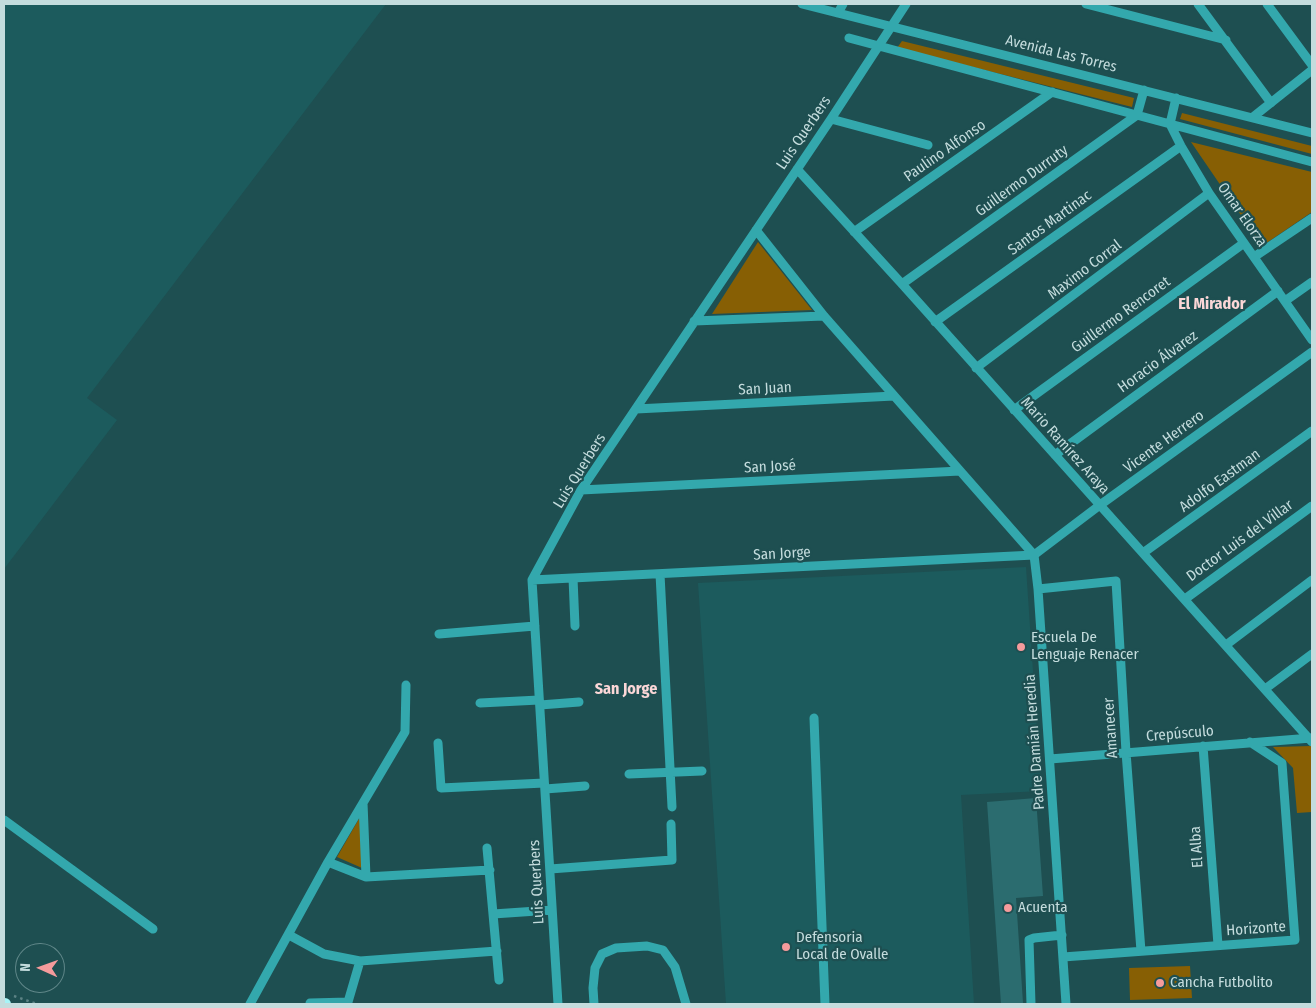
<!DOCTYPE html>
<html>
<head>
<meta charset="utf-8">
<style>
	body { margin:0 }
	#map { position:relative; width:1316px; height:1008px; overflow:hidden; background:#1e4f51; font-family:"Fira Sans Condensed",sans-serif }
	canvas { display:block }
	.frame { position:absolute; inset:0; border:5px solid #c4dcdd; pointer-events:none }
	.north { position:absolute; left:15px; top:943px; width:50px; height:50px; box-sizing:border-box; background:#1e4f51; border:1px solid #608789; border-radius:50%; rotate:272deg; font-size:14px; font-weight:700; line-height:20px; text-align:center; color:#c4dcdd }
	.north::after { content:''; display:block; margin:auto; width:18px; height:22px; background:#f59b9c; clip-path:polygon(50% 0,100% 100%,50% 72%,0 100%) }
</style>
</head>
<body>
<div id="map">
<canvas width="1316" height="1008"></canvas>
<div class="frame"></div>
<div class="north">N</div>
</div>
<script>
const ctx = document.querySelector('canvas').getContext('2d');
ctx.lineJoin = 'round';
function fillPath(path, color) { ctx.fillStyle = color; ctx.fill(path, 'evenodd'); }
const poly = rows => new Path2D(rows.map(r => 'M' + r).join(''));
function strokePath(path, color, width, dash) { ctx.strokeStyle = color; ctx.lineWidth = width; ctx.lineCap = dash ? 'butt' : 'round'; ctx.setLineDash(dash || []); ctx.stroke(path); }
function label(font, color, halo, rows, align = 'center') {
  ctx.font = font + ' "Fira Sans Condensed",sans-serif'; ctx.lineWidth = 4.5; ctx.setLineDash([]); ctx.textBaseline = 'middle'; ctx.strokeStyle = halo; ctx.fillStyle = color; for (const [text, x, y, turn = 0] of rows) {
    ctx.save(); ctx.translate(x, y); ctx.rotate((+turn || 0) * Math.PI / 180); ctx.textAlign = isNaN(turn) ? turn : align; if (halo) ctx.strokeText(text, 0, 0); ctx.fillText(text, 0, 0); ctx.restore();
  }
}
fillPath(poly([
	[4,4,386,4,87,398,117,420,4,569],
	[1026,567,1041,791,961,795,974,1004,726,1004,698,583]
]), '#1c5b5d');
fillPath(poly([
	[902,41,1134,98,1132,107,897,48],
	[1182,113,1312,146,1312,154,1180,119],
	[1191,142,1312,172,1312,212,1262,246],
	[758,242,812,310,712,314],
	[1312,746,1312,812,1297,813,1293,768,1273,747],
	[360,817,362,868,337,857],
	[1190,966,1192,998,1130,1000,1129,968]
]), '#875f04');
fillPath(poly([
	[1036,798,1043,896,1016,898,1023,1003,1001,1004,987,802]
]), '#2b6c6f');
strokePath(poly([
	[14,996,37,1004]
]), '#5c8385', 2.5, [2.5, 4]);
strokePath(poly([
	[802,4,1312,133],
	[1086,4,1226,40],
	[1198,4,1271,103],
	[1267,4,1312,65],
	[838,13,843,4],
	[849,38,1312,162],
	[1176,98,1170,124,1181,146,1209,193,1312,340],
	[1253,117,1312,70],
	[831,119,928,145],
	[797,169,902,284,1312,742],
	[756,230,824,316,1034,555,1038,589,1066,1004],
	[854,232,1052,92],
	[1254,257,1312,218],
	[902,284,1137,115,1144,90],
	[1285,301,1312,282],
	[694,321,824,316],
	[935,322,1181,146],
	[976,368,1209,193],
	[636,409,894,396],
	[1014,410,1244,243],
	[1055,455,1278,291],
	[581,490,960,471],
	[1143,553,1312,431],
	[1034,555,1100,505,1312,352],
	[660,574,672,807],
	[573,578,575,626],
	[532,580,1034,555],
	[1038,589,1116,581,1126,752,1141,951],
	[1185,599,1312,506],
	[439,634,535,626],
	[1226,645,1312,580],
	[1265,689,1312,654],
	[480,703,539,700],
	[540,705,579,702],
	[814,718,825,1004],
	[438,743,441,788,544,783],
	[1203,746,1218,945],
	[1050,759,1311,738],
	[629,774,702,771],
	[545,789,585,786],
	[363,803,366,877],
	[4,820,153,929],
	[487,848,499,980],
	[328,862,366,877,490,870],
	[550,869,672,860,671,824],
	[493,914,552,910],
	[289,935,324,954,360,961,497,951],
	[1063,957,1295,940,1282,763,1250,742],
	[310,1003,348,1002,360,961],
	[250,1004,328,862,405,732,406,685],
	[558,1004,532,580,581,490,831,119,906,4],
	[594,1004,593,988,595,968,602,954,616,948,647,946,663,950,675,967,686,1004],
	[1031,1004,1029,940,1034,938,1062,935]
]), '#33a8ad', 9);
strokePath(poly([
	[4,1004,5,1004]
]), '#a6f4f7', 12);
for (const [x, y, r, color] of [
	[1021,647,5,"#f59b9c"],
	[1008,908,5,"#f59b9c"],
	[786,947,5,"#f59b9c"],
	[1160,983,5,"#f59b9c"]
]) { const dot = new Path2D(); dot.arc(x, y, r, 0, 2 * Math.PI); ctx.fillStyle = color; ctx.fill(dot); strokePath(dot, '#1e4f51', 2); }
label('15px', '#c4dcdd', '#1e4f51', [
	["Avenida Las Torres",1061,54,14],
	["Luis Querbers",804,133,-56],
	["Paulino Alfonso",945,151,-35],
	["Guillermo Durruty",1022,181,-36],
	["Omar Elorza",1242,215,55],
	["Santos Martinac",1050,223,-36],
	["Maximo Corral",1085,270,-37],
	["Guillermo Rencoret",1121,315,-36],
	["Horacio Álvarez",1158,362,-36],
	["San Juan",765,389,-3],
	["Vicente Herrero",1164,442,-36],
	["Mario Ramírez Araya",1065,446,48],
	["San José",770,467,-3],
	["Luis Querbers",580,471,-58],
	["Adolfo Eastman",1220,481,-36],
	["Doctor Luis del Villar",1240,541,-36],
	["San Jorge",782,554,-3],
	["Amanecer",1111,728,-94],
	["Crepúsculo",1180,734,-5],
	["Padre Damián Heredia",1035,742,-94],
	["El Alba",1197,847,-94],
	["Luis Querbers",537,882,-93],
	["Horizonte",1256,929,-4]
]);
label('15px', '#c4dcdd', '#1e4f51', [
	["Escuela De",1031,638],
	["Lenguaje Renacer",1031,655],
	["Acuenta",1018,908],
	["Defensoria",796,938],
	["Local de Ovalle",796,955],
	["Cancha Futbolito",1170,983]
], 'left');
label('bold 16px', '#fbd7d7', '#1e4f51', [
	["El Mirador",1212,305],
	["San Jorge",626,690]
]);
</script>
</body>
</html>
